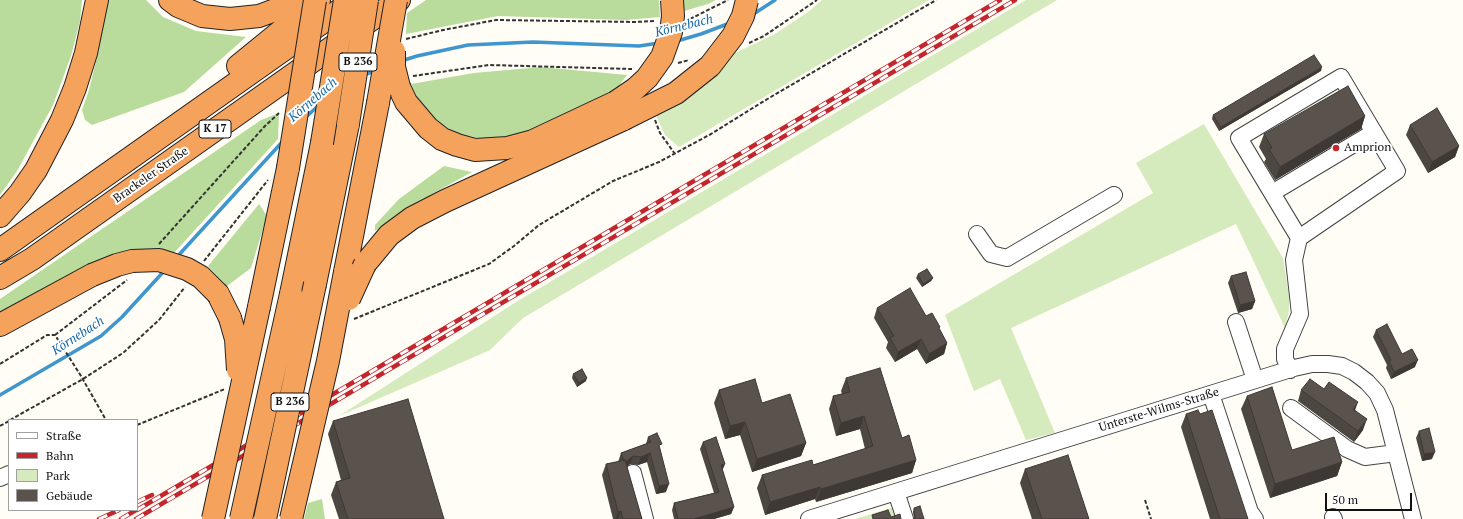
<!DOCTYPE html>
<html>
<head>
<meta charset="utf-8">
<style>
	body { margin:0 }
	#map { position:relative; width:1463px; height:519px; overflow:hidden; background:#fffdf5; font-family:"PT Serif",serif }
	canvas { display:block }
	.legend { position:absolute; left:8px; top:419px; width:130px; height:92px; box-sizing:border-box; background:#fff; border:1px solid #a0a0a0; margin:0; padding:5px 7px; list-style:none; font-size:12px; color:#111 }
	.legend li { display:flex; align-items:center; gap:8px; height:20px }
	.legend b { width:20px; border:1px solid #a0a0a0 }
	.scale { position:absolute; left:1325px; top:493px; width:87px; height:18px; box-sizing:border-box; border:2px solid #111; border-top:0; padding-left:5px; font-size:12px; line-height:14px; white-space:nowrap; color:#111; -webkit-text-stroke:3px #fff; paint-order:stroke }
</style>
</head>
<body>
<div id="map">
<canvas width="1463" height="519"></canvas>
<ul class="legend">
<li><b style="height:5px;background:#fff"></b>Straße</li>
<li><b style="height:5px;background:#c4262e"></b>Bahn</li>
<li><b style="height:11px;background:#d5ebbd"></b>Park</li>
<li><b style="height:11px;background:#5a524d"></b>Gebäude</li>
</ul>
<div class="scale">50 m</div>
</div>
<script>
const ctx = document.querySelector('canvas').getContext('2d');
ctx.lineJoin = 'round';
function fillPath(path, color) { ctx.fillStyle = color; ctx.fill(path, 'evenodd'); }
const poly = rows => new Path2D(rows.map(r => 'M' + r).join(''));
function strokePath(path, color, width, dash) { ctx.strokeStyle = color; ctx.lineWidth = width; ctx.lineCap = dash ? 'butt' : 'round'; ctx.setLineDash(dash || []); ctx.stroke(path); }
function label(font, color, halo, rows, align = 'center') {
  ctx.font = font + ' "PT Serif",serif'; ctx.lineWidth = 4; ctx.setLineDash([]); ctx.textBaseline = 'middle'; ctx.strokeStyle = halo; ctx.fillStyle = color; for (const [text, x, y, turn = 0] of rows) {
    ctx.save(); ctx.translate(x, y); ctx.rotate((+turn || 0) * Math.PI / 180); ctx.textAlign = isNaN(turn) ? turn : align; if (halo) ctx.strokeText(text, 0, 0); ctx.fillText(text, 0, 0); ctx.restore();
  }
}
fillPath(poly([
	[822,0,929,0,679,147,665,135,656,115,733,54,775,34,808,12],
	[1026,0,1057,0,523,318,490,350,339,416,516,302],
	[1204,124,1283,258,1289,296,1289,311,1285,328,1236,224,1011,328,1055,433,1026,440,1000,379,974,391,945,315,1153,193,1136,163],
	[894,507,899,519,855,519]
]), '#d5ebbd');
fillPath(poly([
	[0,0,82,0,80,21,71,56,53,105,17,171,0,195],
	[107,0,146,0,163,17,196,31,246,37,184,92,92,125,85,120,82,110,89,90,98,53],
	[426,0,659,0,660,17,626,20,498,16,406,34,407,13],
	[682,0,716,0,708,4,684,11],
	[541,67,627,75,618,87,589,104,530,133,488,140,459,134,436,122,418,104,411,84,474,73],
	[279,113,278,139,173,254,0,316,0,299,261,120],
	[444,166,472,172,434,193,375,231,375,225,399,199],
	[259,204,267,216,251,268,227,286,208,266],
	[322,499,325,519,304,519,308,503]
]), '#b9dc9c');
strokePath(poly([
	[752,15,775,0],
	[677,41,701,34,730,23],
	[401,61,417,56,468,45,533,42,639,46,659,43],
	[364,75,377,70],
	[305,118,319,105],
	[176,258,284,140],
	[0,395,101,336,122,317,165,270]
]), '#3f96cf', 3.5);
const minor = poly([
	[1272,193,1374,132],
	[977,234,991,254,1007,258,1114,195],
	[1236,322,1255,380],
	[1290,370,1285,359,1285,349,1300,314,1294,260,1299,238,1397,171,1341,77,1239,138,1299,238],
	[1211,394,1250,512,1255,519],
	[1291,408,1347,449,1365,457,1396,453],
	[633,473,645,519],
	[0,478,9,474],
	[896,492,905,519],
	[1333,517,1334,519],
	[809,519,1294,368,1312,364,1328,364,1342,366,1354,372,1367,382,1377,393,1385,410,1413,519]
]);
const highway = poly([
	[170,0,178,6,202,16,230,19,259,16,302,0],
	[238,66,319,0],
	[399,87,406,102,428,128,442,139,457,145,475,150,507,148,533,141,616,102],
	[0,216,20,193,36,170,62,120,75,88,86,53,97,0],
	[0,250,354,0],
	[365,264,389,235,412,218,445,201,624,119],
	[345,272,378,103],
	[0,278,32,259,399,0],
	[315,284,348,124],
	[218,294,230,318],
	[291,294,322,143],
	[259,307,288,168],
	[0,325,92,275]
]);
strokePath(minor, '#444', 18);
strokePath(highway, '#222', 24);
strokePath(poly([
	[690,19,728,0],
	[406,39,443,30,496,20,635,22,655,21],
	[749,43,764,36,817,0],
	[678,63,689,60],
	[413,76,489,65,632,69],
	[655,120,660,133,675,154],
	[159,244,265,126,279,113],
	[204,261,268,180],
	[354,319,489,264,514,246,539,225,613,181,659,162,711,134,764,101,936,0],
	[55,335,127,280],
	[0,364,47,335,55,335,81,376,106,420],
	[10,420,83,379,123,353,159,320,185,287],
	[137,425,225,389],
	[0,426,9,421],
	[1145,500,1151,519]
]), '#333', 2, [4, 2]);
strokePath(minor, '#fff', 16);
strokePath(highway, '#f5a25d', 22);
const rail = poly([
	[137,502,152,495],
	[137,510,1000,0],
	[99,519,119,510],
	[121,519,136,510],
	[136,519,1015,0]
]);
strokePath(rail, '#c4262e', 4.5);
strokePath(rail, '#fff', 3, [9]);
const highwayBridge = poly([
	[394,51,394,67,399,87],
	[616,102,635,89,647,78,662,57,671,32,673,16,672,0],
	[378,103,396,0],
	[624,119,676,93,710,66,733,36,743,16,747,0],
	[348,124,367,0],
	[322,143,345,0],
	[288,168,315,0],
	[92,275,117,265,132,261,159,260,187,269,201,277,218,294],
	[349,299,365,264],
	[230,318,236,339,238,370],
	[213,519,259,307],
	[241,519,291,294],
	[265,519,315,284],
	[291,519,328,361,345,272]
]);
strokePath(highwayBridge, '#222', 24, []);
strokePath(highwayBridge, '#f5a25d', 22);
fillPath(poly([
	[1321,71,1219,131,1212,119,1213,115],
	[1365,116,1361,129,1275,180,1264,162,1266,159,1259,147,1264,134],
	[1410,125,1459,146,1455,157,1428,173,1406,135],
	[918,274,933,278,931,281,922,287,916,278],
	[1231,276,1255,301,1252,309,1238,313,1228,283],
	[877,308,926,316,939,330,947,343,944,354,926,364,917,349,895,362,886,348,888,342,874,318],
	[1376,330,1402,354,1415,367,1391,379,1386,368,1387,365,1373,337],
	[573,374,586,381,577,387,572,378],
	[846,378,902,438,916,460,912,473,816,502,815,499,765,515,757,488,762,475,813,465,865,449,860,429,836,436,829,409,833,396,842,394,841,391],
	[719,390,762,403,806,443,801,456,752,472,740,435,725,439,714,403],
	[1301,390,1355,410,1363,430,1354,442,1298,401],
	[1247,396,1292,450,1342,462,1337,476,1270,498,1241,409],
	[1186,414,1200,414,1248,519,1210,519,1181,427],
	[333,421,444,519,339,519,331,495,336,482,341,480,328,434],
	[1419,431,1432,459,1422,461,1416,438],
	[648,437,660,449,666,492,656,494,647,462,638,465,630,464,627,467,642,519,613,519,602,475,606,464,618,462,621,453,646,444],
	[703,442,725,464,722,470,734,507,731,514,714,519,674,519,672,510,674,503,714,493,700,449],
	[1025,469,1089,519,1032,519,1020,483],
	[914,508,924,519,914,519,913,512]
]), '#4d4742');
fillPath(poly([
	[1322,67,1321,71,1219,131,1221,127],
	[1365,116,1361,129,1275,180,1280,167],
	[1459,146,1455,157,1428,173,1432,162],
	[933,278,931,281,922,287,923,284],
	[1255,301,1252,309,1238,313,1240,305],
	[921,339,917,349,895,362,898,352],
	[947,343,944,354,926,364,929,354],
	[1418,360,1415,367,1391,379,1394,372],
	[587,378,586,381,577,387,579,383],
	[1358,402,1354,413,1353,409],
	[864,416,860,429,836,436,841,423],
	[1367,419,1363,430,1354,442,1358,431],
	[745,422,740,435,725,439,730,426],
	[806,443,801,456,752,472,757,459],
	[1435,452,1432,459,1422,461,1424,454],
	[650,453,647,462,638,465,641,457],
	[633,456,630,464,621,471,624,463],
	[916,460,912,473,816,502,821,489],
	[1342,462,1337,476,1270,498,1275,484],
	[725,464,722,471,721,465],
	[669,484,666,492,656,494,659,486],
	[820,487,815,499,765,515,770,502],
	[734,507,731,514,714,519,694,519],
	[621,511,618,519,615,519,618,512]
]), '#3f3936');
const building = poly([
	[1314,55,1322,67,1221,127,1213,115,1314,55],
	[1348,86,1365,116,1280,167,1269,149,1272,148,1264,134,1348,86],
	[1437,108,1459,146,1432,162,1410,125,1437,108],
	[927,269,933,278,923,284,918,274,927,269],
	[1246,272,1255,301,1240,305,1231,276,1246,272],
	[910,288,926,316,932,313,940,327,939,328,947,343,929,354,921,339,898,352,890,338,894,336,877,308,910,288],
	[1387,324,1402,354,1412,349,1418,360,1394,372,1389,361,1391,360,1376,330,1387,324],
	[880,368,902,438,909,435,916,460,821,489,820,487,770,502,762,475,812,460,813,465,873,446,864,416,841,423,833,396,850,392,846,378,880,368],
	[582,369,587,378,579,383,573,374,582,369],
	[755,379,762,403,790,394,806,443,757,459,745,422,730,426,719,390,755,379],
	[1310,379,1324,389,1329,382,1358,402,1353,409,1367,419,1358,431,1301,390,1310,379],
	[1272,387,1292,450,1334,437,1342,462,1275,484,1247,396,1272,387],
	[408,399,444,519,348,519,336,482,350,478,333,421,408,399],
	[1198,410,1200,414,1212,410,1248,519,1220,519,1186,414,1198,410],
	[1429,428,1435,452,1424,454,1419,431,1429,428],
	[657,433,662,444,659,445,669,484,659,486,650,453,641,457,633,456,626,462,625,460,624,461,621,453,651,442,648,437,657,433],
	[716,437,725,464,721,465,734,507,694,519,678,519,674,503,719,492,703,442,716,437],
	[1068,455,1089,519,1042,519,1025,469,1068,455],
	[625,460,642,519,623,519,621,511,618,512,606,464,625,460],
	[920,506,924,519,915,519,914,508,920,506],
	[888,510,891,517,900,514,901,519,873,519,872,515,888,510]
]);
fillPath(building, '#5a524d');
strokePath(building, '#3f3936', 1);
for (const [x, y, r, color] of [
	[1336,148,4,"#c4262e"]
]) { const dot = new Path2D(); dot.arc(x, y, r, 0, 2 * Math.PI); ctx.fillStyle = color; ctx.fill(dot); strokePath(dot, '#fff', 1.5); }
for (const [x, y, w] of [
	[358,62,38],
	[215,129,32],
	[290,402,38]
]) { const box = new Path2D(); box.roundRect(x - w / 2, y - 9, w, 18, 3); ctx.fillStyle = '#fff'; ctx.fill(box); strokePath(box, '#111', 1); }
label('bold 11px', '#111', null, [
	["B 236",358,62],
	["K 17",215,129],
	["B 236",290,402]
]);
label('12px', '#111', '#fff', [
	["Amprion",1344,148]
], 'left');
label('12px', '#111', '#fff', [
	["Brackeler Straße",151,175,-35],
	["Unterste-Wilms-Straße",1159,410,-17]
]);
label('italic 13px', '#1768a6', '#fff', [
	["Körnebach",684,26,-14],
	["Körnebach",313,100,-41],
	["Körnebach",78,336,-33]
]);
</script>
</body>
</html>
